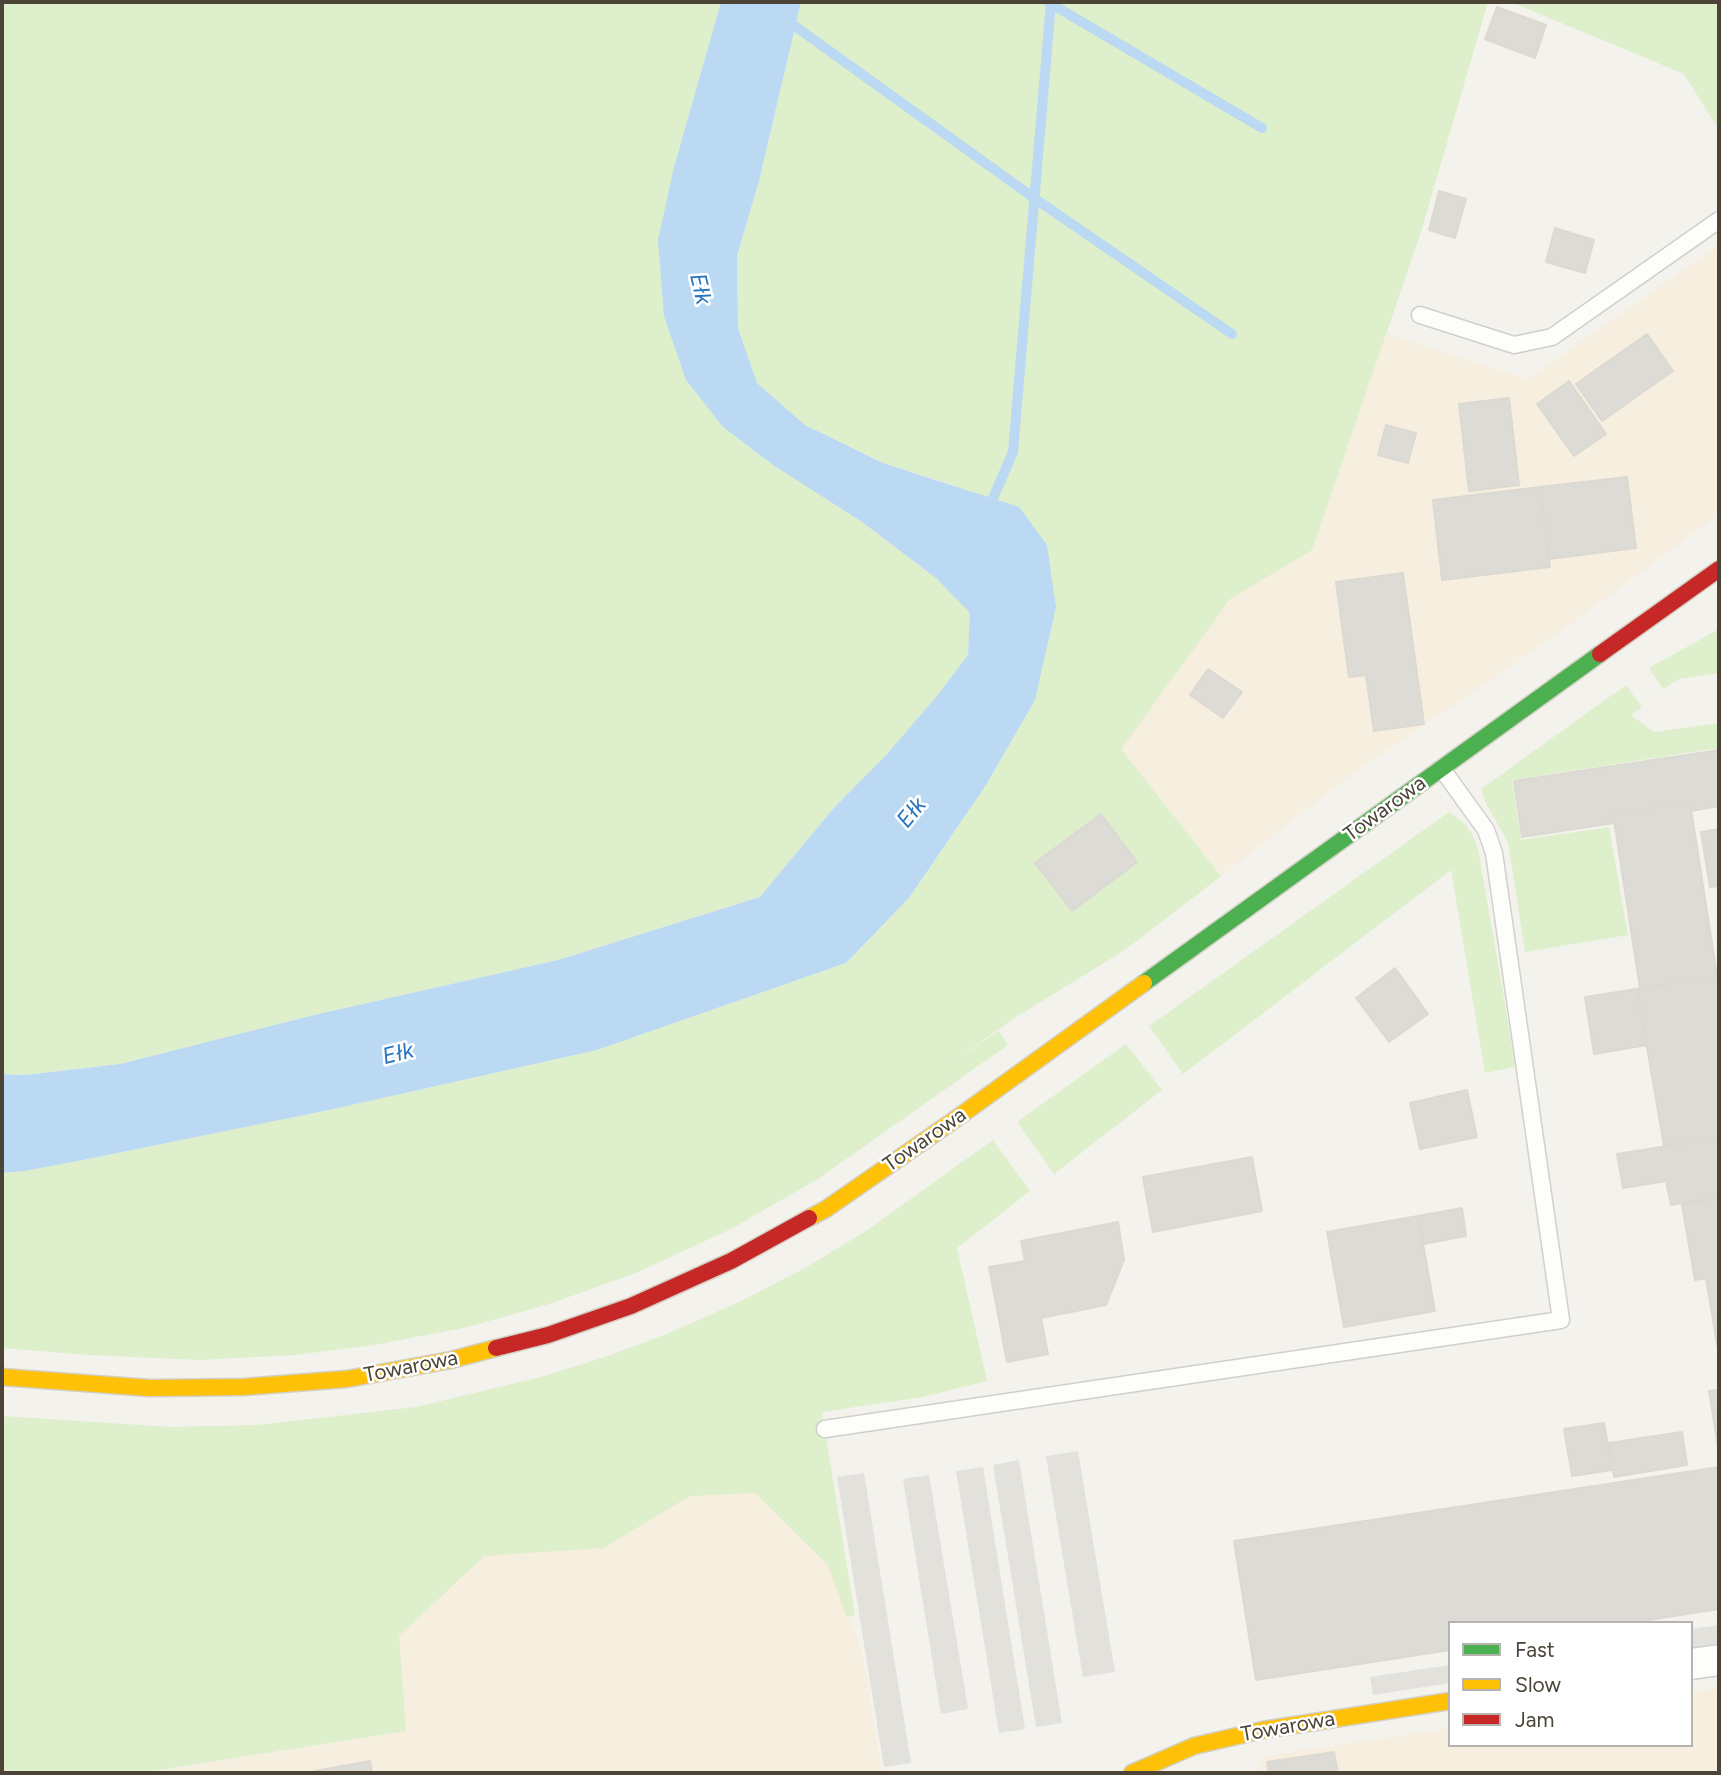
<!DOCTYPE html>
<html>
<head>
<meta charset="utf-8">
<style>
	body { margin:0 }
	#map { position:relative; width:1721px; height:1775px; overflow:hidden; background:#f3f2ed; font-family:Figtree,sans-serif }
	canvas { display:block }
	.frame { position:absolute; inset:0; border:4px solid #4b4437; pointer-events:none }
	.legend { position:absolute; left:1448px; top:1621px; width:245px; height:126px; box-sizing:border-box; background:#fff; border:2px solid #b7b4af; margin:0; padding:9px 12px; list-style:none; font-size:21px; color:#4b4437 }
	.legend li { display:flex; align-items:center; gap:14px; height:35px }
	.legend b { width:35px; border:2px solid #b7b4af }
</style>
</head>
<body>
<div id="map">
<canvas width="1721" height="1775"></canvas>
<div class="frame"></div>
<ul class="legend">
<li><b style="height:9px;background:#4caf50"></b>Fast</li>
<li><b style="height:9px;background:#ffc107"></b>Slow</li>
<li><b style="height:9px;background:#c62828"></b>Jam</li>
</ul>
</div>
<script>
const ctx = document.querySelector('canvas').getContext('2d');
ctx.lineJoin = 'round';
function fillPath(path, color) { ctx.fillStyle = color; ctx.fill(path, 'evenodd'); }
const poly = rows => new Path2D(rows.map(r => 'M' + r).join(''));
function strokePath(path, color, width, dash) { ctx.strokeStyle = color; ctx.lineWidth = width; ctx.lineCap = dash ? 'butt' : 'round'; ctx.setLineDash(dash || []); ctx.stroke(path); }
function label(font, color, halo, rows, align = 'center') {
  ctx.font = font + ' Figtree,sans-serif'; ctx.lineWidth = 5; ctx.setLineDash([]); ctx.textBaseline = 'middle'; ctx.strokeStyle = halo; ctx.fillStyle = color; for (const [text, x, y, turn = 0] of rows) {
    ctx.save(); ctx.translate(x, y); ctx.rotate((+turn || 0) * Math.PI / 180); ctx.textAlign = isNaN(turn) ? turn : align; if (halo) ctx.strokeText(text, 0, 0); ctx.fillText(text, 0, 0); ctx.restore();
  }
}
fillPath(poly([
	[1719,245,1719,514,1553,637,1347,778,1221,876,1120,748,1384,333,1528,379],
	[758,1489,830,1563,862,1653,882,1773,148,1773,395,1733,384,1558,687,1491],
	[1719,1688,1719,1773,1256,1773,1265,1756,1450,1728,1450,1745,1691,1745,1691,1692]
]), '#f6eedf');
fillPath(poly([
	[2,2,721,2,674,167,686,380,723,427,773,465,862,522,937,579,971,613,968,655,936,697,887,754,832,810,760,897,558,960,314,1015,120,1064,25,1075,2,1074],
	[801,2,1488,2,1421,232,1312,550,1230,599,1121,749,1221,876,1125,950,1013,1019,953,1062,999,1031,1008,1045,818,1179,731,1229,636,1273,549,1304,468,1327,374,1345,295,1355,200,1360,88,1355,2,1348,2,1173,25,1171,83,1160,329,1110,597,1050,846,963,909,898,986,785,1035,700,956,486,883,463,805,425,757,383,738,328,737,256,759,181],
	[1511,2,1719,2,1719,130,1684,74],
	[1719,629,1719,673,1679,679,1663,689,1649,668],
	[1626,685,1642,707,1631,715,1654,732,1719,723,1719,748,1512,780,1521,840,1609,827,1628,935,1525,952,1508,842,1485,802,1481,789],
	[1449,812,1464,823,1472,834,1478,849,1503,992,1515,1067,1485,1073,1451,870,1183,1074,1149,1026],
	[1126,1044,1162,1090,1054,1174,1017,1122],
	[993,1140,1030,1191,957,1248,987,1381,923,1397,822,1412,855,1616,846,1616,828,1565,755,1493,690,1496,603,1548,484,1556,399,1636,406,1731,140,1773,2,1773,2,1416,171,1427,257,1425,416,1407,541,1377,608,1356,669,1333,739,1302,805,1268,866,1231]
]), '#deefcb');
fillPath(poly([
	[1078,1451,1115,1672,1083,1677,1046,1456],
	[1019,1460,1062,1723,1036,1727,993,1465],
	[983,1467,1025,1729,999,1733,956,1471],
	[864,1473,911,1763,884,1767,837,1477],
	[929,1475,968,1709,941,1714,903,1479],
	[1719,1625,1719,1643,1691,1648,1691,1629],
	[1450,1665,1450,1683,1373,1695,1370,1677]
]), '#e2e1dc');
fillPath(poly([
	[721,2,801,2,759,181,737,256,738,328,757,383,805,425,883,463,1019,507,1047,545,1056,607,1035,700,986,785,909,898,846,963,597,1050,329,1110,83,1160,25,1171,2,1173,2,1074,25,1075,120,1064,314,1015,558,960,760,897,832,810,887,754,936,697,968,655,970,613,937,579,862,522,773,465,723,427,686,380,664,316,658,240,674,167]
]), '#bbd9f3');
strokePath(poly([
	[1048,2,1262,128],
	[785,19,1034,198,1232,334],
	[988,510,1013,452,1051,2]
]), '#bbd9f3', 10);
const building = poly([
	[1497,7,1546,25,1535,58,1485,39,1497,7],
	[1439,191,1466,199,1455,238,1429,230,1439,191],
	[1555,228,1594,240,1585,273,1546,262,1555,228],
	[1647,334,1673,371,1602,421,1576,384,1647,334],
	[1569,381,1606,434,1574,456,1537,404,1569,381],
	[1509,398,1519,485,1469,491,1459,404,1509,398],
	[1386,425,1416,433,1408,463,1378,455,1386,425],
	[1627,477,1636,548,1549,559,1540,487,1627,477],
	[1540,487,1550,567,1442,580,1433,500,1540,487],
	[1403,573,1424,724,1374,731,1366,675,1349,677,1336,582,1403,573],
	[1208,669,1242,692,1223,718,1190,695,1208,669],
	[1719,750,1719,806,1691,811,1690,802,1613,814,1614,823,1522,837,1514,781,1719,750],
	[1690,802,1717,976,1640,988,1613,814,1690,802],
	[1101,814,1137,862,1072,911,1035,863,1101,814],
	[1719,829,1719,886,1710,887,1701,832,1719,829],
	[1395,968,1428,1014,1389,1042,1356,998,1395,968],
	[1717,976,1719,992,1719,1138,1664,1146,1637,989,1717,976],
	[1637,989,1647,1045,1594,1054,1585,997,1637,989],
	[1467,1090,1477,1137,1420,1149,1410,1103,1467,1090],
	[1719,1138,1719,1197,1671,1205,1666,1181,1623,1188,1617,1154,1719,1138],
	[1252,1157,1262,1211,1153,1232,1143,1177,1252,1157],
	[1719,1198,1719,1356,1706,1278,1695,1280,1682,1205,1719,1198],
	[1462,1208,1466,1236,1424,1244,1418,1216,1462,1208],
	[1418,1216,1435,1311,1344,1327,1327,1232,1418,1216],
	[1118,1222,1124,1260,1106,1305,1041,1318,1048,1354,1007,1362,989,1267,1025,1261,1021,1241,1118,1222],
	[1719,1390,1719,1453,1709,1391,1719,1390],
	[1604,1423,1612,1470,1572,1476,1564,1429,1604,1423],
	[1682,1432,1687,1465,1614,1477,1609,1443,1682,1432],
	[1719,1467,1719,1609,1629,1623,1450,1623,1450,1650,1256,1680,1234,1541,1719,1467],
	[1334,1752,1338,1773,1269,1773,1267,1762,1334,1752],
	[370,1761,372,1773,315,1773,315,1771,370,1761]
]);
fillPath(building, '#dddbd5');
strokePath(building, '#dcd9d2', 2);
const lane = poly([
	[1420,315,1514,345,1552,337,1719,220],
	[825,1429,1561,1320,1494,853,1486,830,1442,769]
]);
const street = poly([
	[1691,1664,1719,1660]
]);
const fast = poly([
	[1144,983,1600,654]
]);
const slow = poly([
	[809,1218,826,1209,950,1123,1144,983],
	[2,1377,150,1388,243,1387,347,1379,451,1360,496,1348],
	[1132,1773,1194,1746,1263,1730,1450,1701]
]);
const jam = poly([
	[1600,654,1719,569],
	[496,1348,548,1335,631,1306,731,1261,809,1218]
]);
strokePath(lane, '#d1cfca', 19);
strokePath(street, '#d1cfca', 33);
strokePath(fast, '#d3d0c3', 19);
strokePath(slow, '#d3d0c3', 19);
strokePath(jam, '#d3d0c3', 19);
strokePath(lane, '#fdfdfc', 16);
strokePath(street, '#fdfdfc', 30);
strokePath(fast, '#4caf50', 16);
strokePath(slow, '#ffc107', 16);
strokePath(jam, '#c62828', 16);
label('21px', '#4b4437', '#fff', [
	["Towarowa",1385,809,-36],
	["Towarowa",925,1140,-35],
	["Towarowa",411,1367,-11],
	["Towarowa",1288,1727,-10]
]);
label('italic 23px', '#2775c0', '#fff', [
	["Ełk",700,289,77],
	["Ełk",912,813,-51],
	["Ełk",398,1054,-14]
]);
</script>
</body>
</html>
